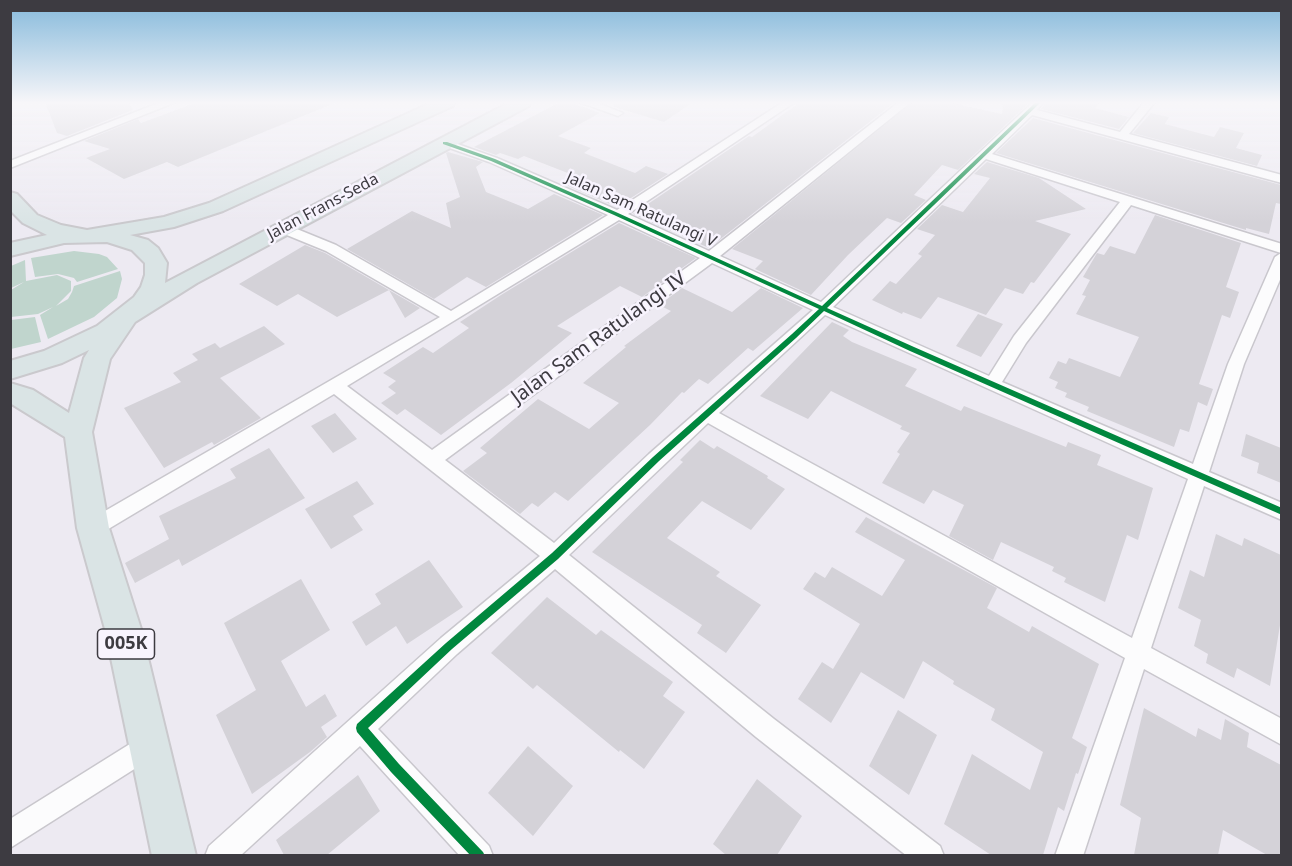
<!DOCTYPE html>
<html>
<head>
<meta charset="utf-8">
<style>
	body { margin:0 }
	#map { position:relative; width:1292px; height:866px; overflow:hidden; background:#edeaf2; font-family:"Noto Sans",sans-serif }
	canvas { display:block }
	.frame { position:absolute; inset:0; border:12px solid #3d3b41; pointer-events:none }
</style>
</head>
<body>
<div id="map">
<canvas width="1292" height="866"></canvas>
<div class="frame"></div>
</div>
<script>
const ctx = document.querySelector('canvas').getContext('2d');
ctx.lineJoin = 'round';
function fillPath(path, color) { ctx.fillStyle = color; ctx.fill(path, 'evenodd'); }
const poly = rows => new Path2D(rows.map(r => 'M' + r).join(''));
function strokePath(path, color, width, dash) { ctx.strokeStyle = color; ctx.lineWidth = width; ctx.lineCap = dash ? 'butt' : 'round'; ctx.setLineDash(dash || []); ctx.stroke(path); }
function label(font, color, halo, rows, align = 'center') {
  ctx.font = font + ' "Noto Sans",sans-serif'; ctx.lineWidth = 5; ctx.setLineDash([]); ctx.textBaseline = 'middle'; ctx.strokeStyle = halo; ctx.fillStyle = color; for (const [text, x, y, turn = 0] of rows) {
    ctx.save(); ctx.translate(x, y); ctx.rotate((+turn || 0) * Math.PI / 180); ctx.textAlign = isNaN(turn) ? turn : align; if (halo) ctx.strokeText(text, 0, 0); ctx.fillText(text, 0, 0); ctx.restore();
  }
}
fillPath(poly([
	[74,251,99,254,107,257,118,269,77,282,74,278,58,274,35,277,31,258],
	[25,260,26,281,57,275,71,281,71,291,56,306,68,299,72,292,74,286,120,271,122,279,117,298,94,317,48,339,40,315,53,307,38,314,11,317,11,290,24,282,11,288,11,266],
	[35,317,41,342,11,349,11,320]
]), '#c0d5cd');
fillPath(poly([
	[45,102,129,102,133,110,67,136,57,133],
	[197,102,335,102,335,103,178,167,167,162,124,179,86,158,110,149,84,141,138,119,141,123],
	[560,102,570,102,600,113,558,136,591,148,584,153,635,173,646,166,668,174,617,207,566,185,578,177,524,156,518,159,500,153,496,155,474,147],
	[614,102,693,102,664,122,614,107],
	[800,102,895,102,709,248,633,214,749,136,752,137],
	[913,102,948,102,1002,114,1003,102,1030,102,958,170,942,165,914,195,926,200,901,223,887,218,848,255,811,295,755,269,763,261,732,249],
	[1046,102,1100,102,1095,108,1129,117,1119,129,1041,109],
	[1151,113,1169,117,1165,124,1214,137,1220,127,1244,133,1236,148,1262,155,1257,166,1133,133],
	[1033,118,1281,185,1281,204,1276,203,1269,234,1246,228,1246,230,996,153],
	[448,152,483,162,476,167,486,192,528,209,554,194,603,215,486,287,467,277,434,299,347,249,412,211,451,228,446,203,460,197,446,153],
	[987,162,1039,178,1086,209,1035,221,1071,234,1034,283,1031,282,1023,294,1005,288,986,315,938,297,921,319,903,312,902,314,872,300,890,281,896,284,922,256,918,254,935,235,917,229,942,205,963,212,990,178,974,174],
	[1155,215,1241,243,1226,287,1239,292,1230,318,1222,315,1199,384,1213,389,1207,406,1198,402,1189,432,1180,429,1174,447,1087,411,1089,407,1065,397,1067,393,1055,388,1058,382,1049,378,1058,361,1066,364,1069,358,1120,377,1139,337,1076,314,1086,296,1082,295,1090,280,1083,277,1097,253,1104,255,1110,246,1135,254],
	[619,223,696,258,642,297,620,286,557,326,572,333,511,383,441,435,405,409,397,415,381,403,396,393,388,387,396,381,383,373,423,347,433,353,469,328,460,322,501,295],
	[305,245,325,253,420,308,405,318,389,290,337,317,298,294,277,306,239,284],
	[682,288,732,312,761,288,803,308,753,351,748,348,708,384,699,379,684,393,682,392,650,425,568,501,555,492,538,507,532,503,520,514,463,471,487,453,480,448,538,399,589,429,619,403,583,383,626,347,624,346,671,311,659,305],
	[978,314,1003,324,981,357,956,346],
	[832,322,849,330,843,336,852,342,917,369,905,386,961,411,964,406,1066,447,1068,442,1101,455,1097,465,1153,488,1138,540,1127,535,1105,602,1064,582,1066,578,1052,571,1054,567,1001,542,993,560,949,536,964,505,933,490,924,504,882,483,900,454,897,452,910,433,900,429,902,426,831,391,808,419,760,396],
	[264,326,285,344,220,378,261,418,214,445,212,442,164,468,124,408,181,382,173,373,198,360,192,354,215,343,220,348],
	[335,413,357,439,333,453,311,426],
	[1246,434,1281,448,1281,483,1257,473,1259,463,1241,456],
	[700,440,714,449,717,446,768,476,767,478,785,489,751,530,702,501,667,538,720,572,716,576,761,605,726,653,697,633,702,625,592,552,683,462,680,460],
	[269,448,305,498,182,566,179,559,135,583,125,563,169,539,159,516,236,478,230,469],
	[357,481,374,504,353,516,363,530,331,549,305,509],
	[866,517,997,588,987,608,1029,632,1032,626,1099,664,1072,738,1087,747,1078,774,1076,773,1064,811,1058,807,1043,855,991,855,944,824,972,754,1030,790,1043,752,991,720,995,709,953,684,954,681,923,661,904,699,861,672,831,723,798,699,822,662,833,669,860,624,803,589,815,572,825,578,832,567,882,596,905,560,855,532],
	[1216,534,1242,546,1244,538,1281,555,1281,619,1270,686,1237,668,1234,678,1206,663,1208,654,1194,646,1201,620,1178,608,1190,570,1204,577],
	[429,560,463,607,407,644,396,626,366,646,352,622,381,604,375,594],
	[301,579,330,630,281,661,306,707,325,694,337,716,321,727,327,737,310,752,252,794,216,715,256,690,224,623],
	[547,597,596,635,601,630,673,682,663,696,685,712,644,769,620,750,619,752,537,685,533,689,491,653],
	[1144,708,1196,737,1198,728,1221,740,1225,719,1249,733,1247,747,1281,765,1281,855,1267,855,1223,830,1218,855,1134,855,1141,818,1120,805],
	[898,710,937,735,909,795,869,766],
	[528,746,573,786,533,836,488,793],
	[358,775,380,811,327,855,284,855,276,840],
	[757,779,802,816,777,855,726,855,713,844]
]), '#d4d2d8');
const street = poly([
	[161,102,176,102,10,168,10,161,161,102],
	[579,102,595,102,623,113,618,116,579,102],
	[783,102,795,102,628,214,709,251,899,102,911,102,720,256,821,302,1033,102,1044,102,1037,110,1120,132,1144,102,1155,102,1129,134,1282,175,1282,183,1032,115,992,154,1282,244,1282,275,1244,364,1209,472,1282,503,1282,520,1204,486,1151,648,1282,719,1282,745,1144,669,1083,856,1055,856,1125,658,708,423,569,555,774,719,940,846,944,856,907,856,756,737,555,569,457,654,378,729,489,846,493,856,460,856,360,746,240,856,205,856,209,846,441,638,540,556,334,394,100,534,93,536,86,534,83,528,86,522,440,317,326,251,277,231,275,228,277,225,287,225,336,245,451,311,608,215,489,162,441,145,441,141,449,141,497,158,617,210,783,102],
	[986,159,1120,202,1014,336,989,376,833,307,986,159],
	[1131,205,1281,253,1275,257,1228,364,1193,464,1002,382,1026,343,1131,205],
	[619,220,700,258,432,450,347,386,619,220],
	[712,263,813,310,649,454,554,543,445,460,712,263],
	[825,315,1188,479,1132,638,719,413,825,315],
	[149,732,158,736,162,745,158,754,10,848,10,819,149,732]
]);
const primary = poly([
	[433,102,455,102,453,106,223,211,174,227,130,235,148,240,158,248,167,263,165,283,510,102,531,102,529,106,197,283,135,322,110,359,92,432,109,528,141,629,196,856,152,856,105,629,77,528,65,437,10,403,10,383,33,390,69,413,84,358,89,350,62,363,10,379,10,361,44,351,97,326,134,297,141,287,145,275,145,263,132,250,107,242,64,243,10,256,10,243,47,235,23,223,10,210,10,192,17,194,37,215,61,225,87,230,164,217,209,203,433,102]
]);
strokePath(street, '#c9c7cd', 3);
strokePath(primary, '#cac9cd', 4);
fillPath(street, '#fcfcfd');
fillPath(primary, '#dae4e5');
fillPath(poly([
	[1036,102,1041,102,827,308,914,347,1282,508,1282,515,910,351,824,311,796,338,659,461,558,559,452,649,368,728,399,764,483,852,485,856,471,856,391,772,357,732,356,728,357,724,446,643,552,553,653,457,792,334,819,309,614,215,491,161,443,144,443,142,447,142,495,159,618,213,822,306,1036,102]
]), '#00873e');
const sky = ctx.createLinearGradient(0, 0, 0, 223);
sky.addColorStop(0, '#85b9db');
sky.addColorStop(0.46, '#f7f6f9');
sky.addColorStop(1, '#f7f6f900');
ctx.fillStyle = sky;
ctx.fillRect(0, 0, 1292, 223);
label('16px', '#3d3b41', '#f8f4fe', [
	["Jalan Frans-Seda",323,207,-28],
	["Jalan Sam Ratulangi V",641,210,24]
]);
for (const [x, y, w] of [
	[126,644,57]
]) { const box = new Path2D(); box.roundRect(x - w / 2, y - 15, w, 30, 4.5); ctx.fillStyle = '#f8f4fe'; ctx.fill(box); strokePath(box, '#3d3b41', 1.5); }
label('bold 18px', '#3d3b41', null, [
	["005K",126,644]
]);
label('20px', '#3d3b41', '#f8f4fe', [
	["Jalan Sam Ratulangi IV",599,338,-36]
]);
</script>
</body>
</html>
